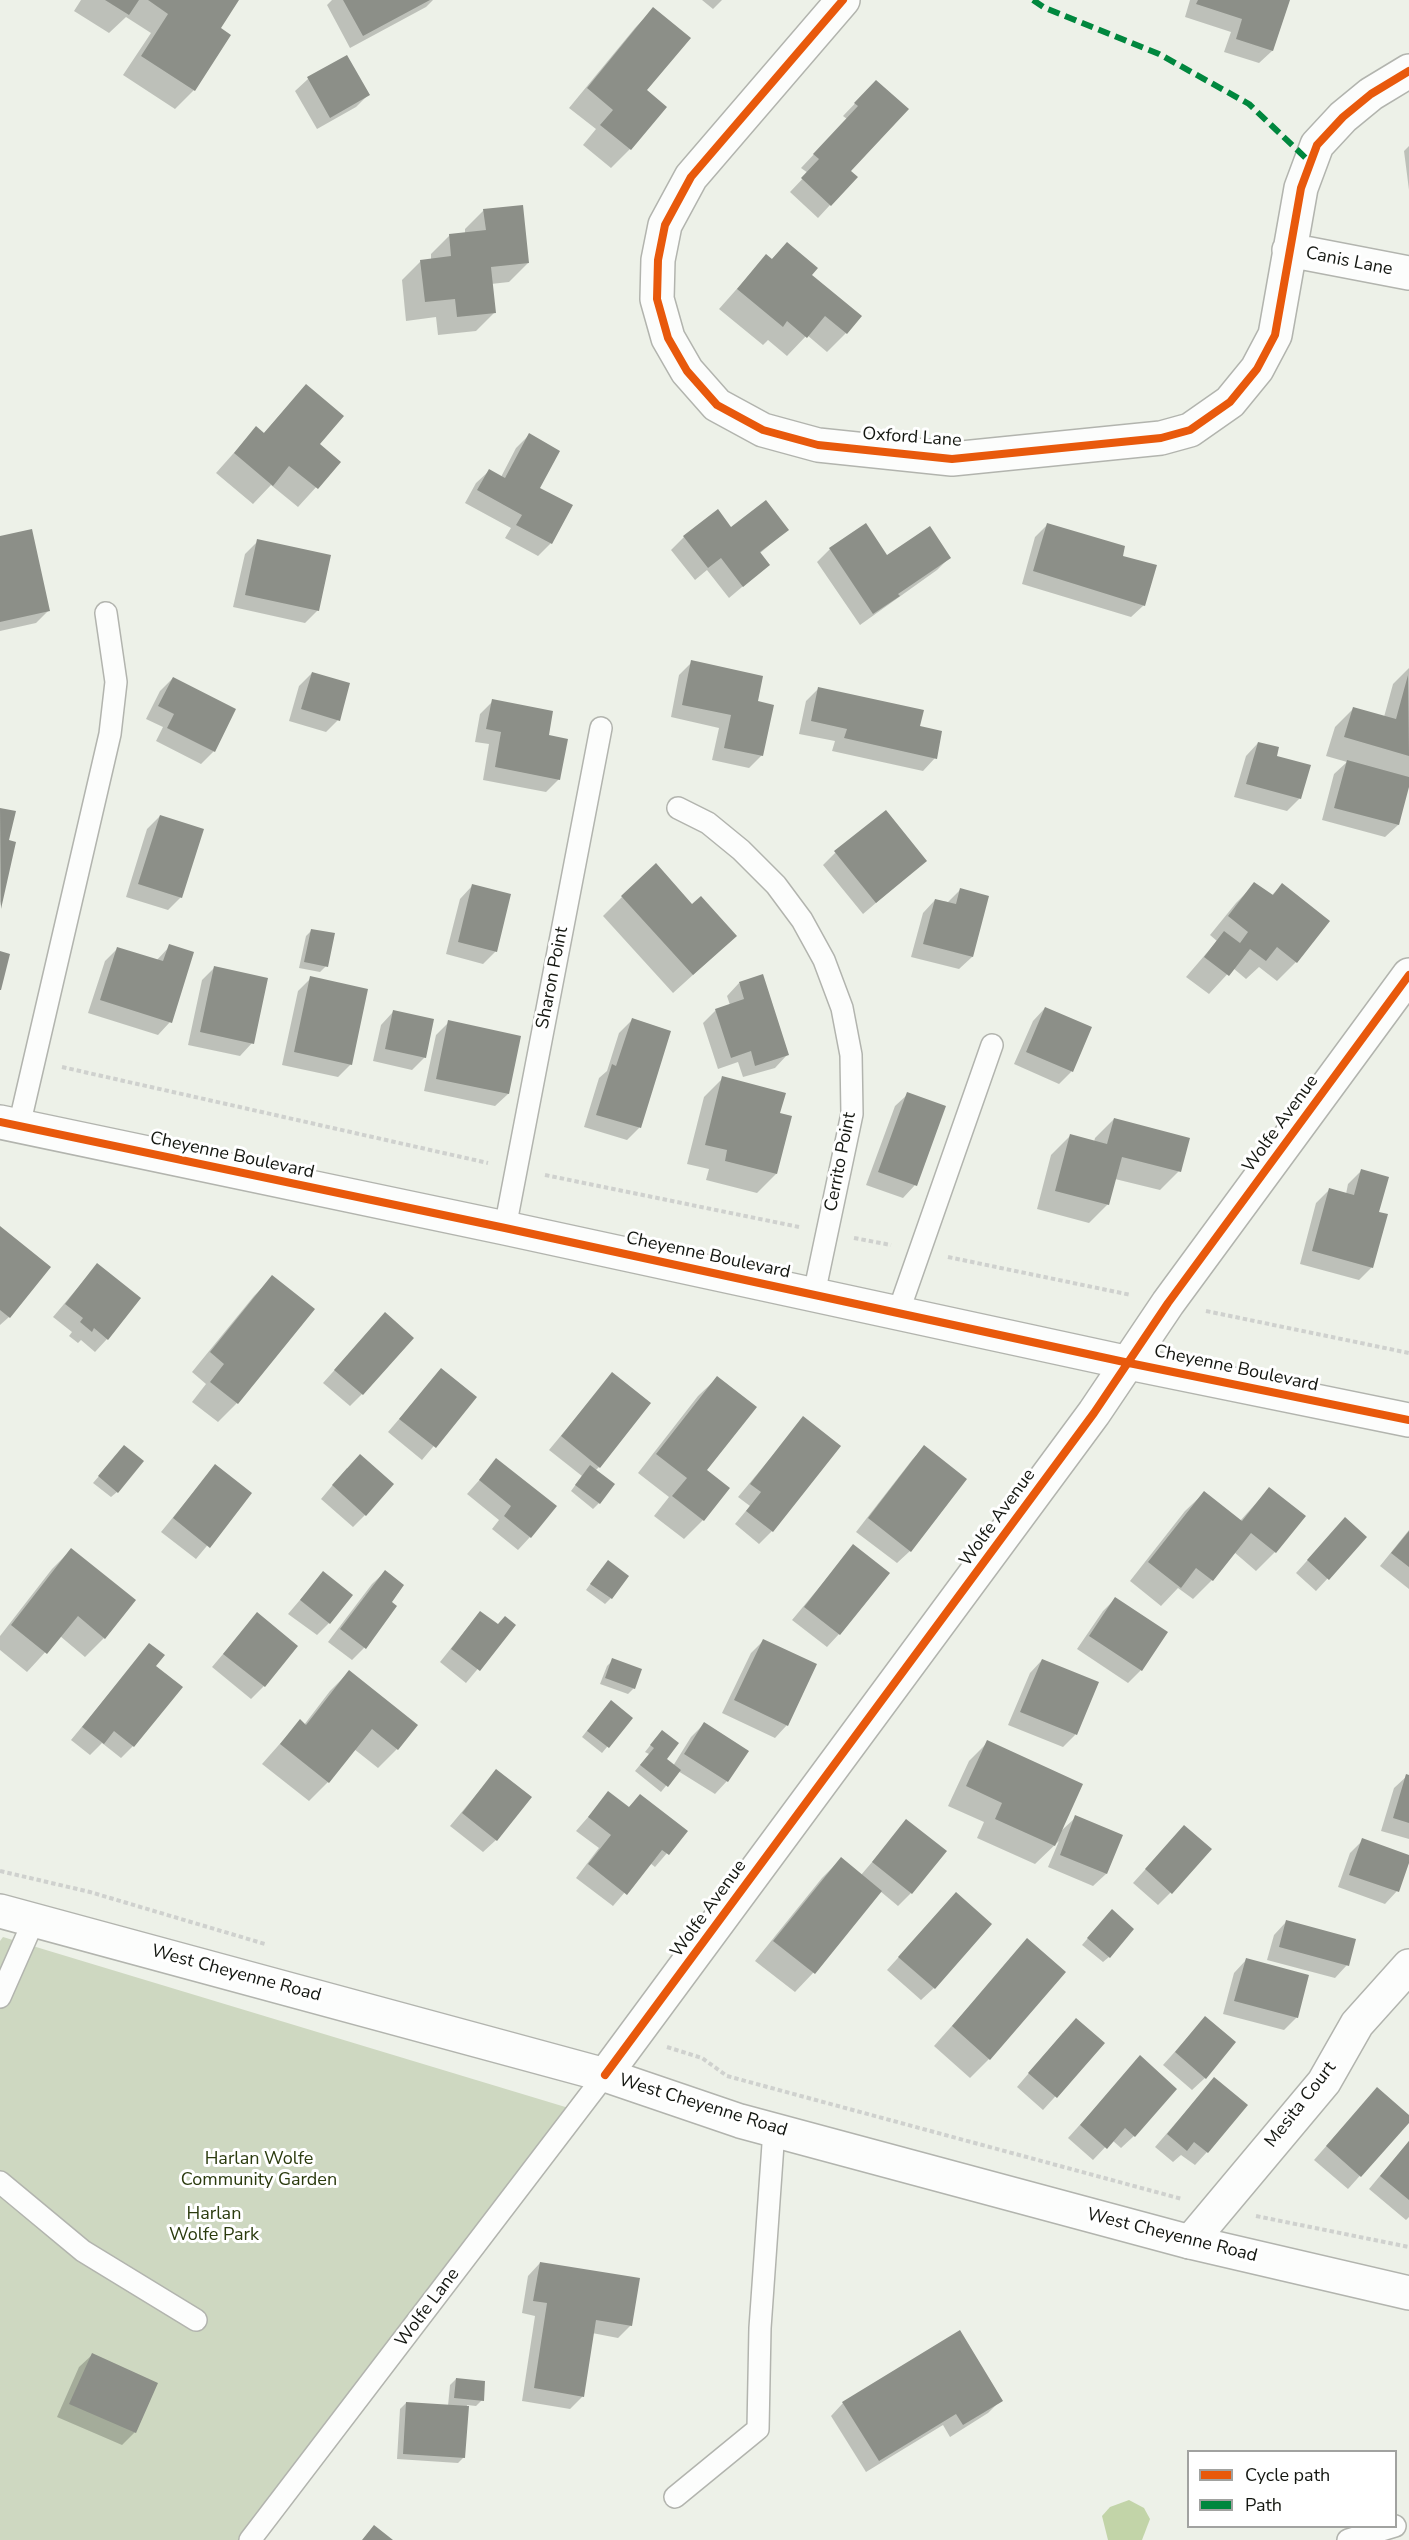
<!DOCTYPE html>
<html>
<head>
<meta charset="utf-8">
<style>
	body { margin:0 }
	#map { position:relative; width:1409px; height:2540px; overflow:hidden; background:#edf1e8; font-family:"Nunito Sans",sans-serif }
	canvas { display:block }
	.legend { position:absolute; left:1187px; top:2450px; width:210px; height:78px; box-sizing:border-box; background:#fff; border:2px solid #a1a2a0; margin:0; padding:8px 10px; list-style:none; font-size:18px; color:#141711 }
	.legend li { display:flex; align-items:center; gap:12px; height:30px }
	.legend b { width:30px; border:2px solid #a1a2a0 }
</style>
</head>
<body>
<div id="map">
<canvas width="1409" height="2540"></canvas>
<ul class="legend">
<li><b style="height:8px;background:#e8590c"></b>Cycle path</li>
<li><b style="height:8px;background:#00873e"></b>Path</li>
</ul>
</div>
<script>
const ctx = document.querySelector('canvas').getContext('2d');
ctx.lineJoin = 'round';
function fillPath(path, color) { ctx.fillStyle = color; ctx.fill(path, 'evenodd'); }
const poly = rows => new Path2D(rows.map(r => 'M' + r).join(''));
function strokePath(path, color, width, dash) { ctx.strokeStyle = color; ctx.lineWidth = width; ctx.lineCap = dash ? 'butt' : 'round'; ctx.setLineDash(dash || []); ctx.stroke(path); }
function label(font, color, halo, rows, align = 'center') {
  ctx.font = font + ' "Nunito Sans",sans-serif'; ctx.lineWidth = 6; ctx.setLineDash([]); ctx.textBaseline = 'middle'; ctx.strokeStyle = halo; ctx.fillStyle = color; for (const [text, x, y, turn = 0] of rows) {
    ctx.save(); ctx.translate(x, y); ctx.rotate((+turn || 0) * Math.PI / 180); ctx.textAlign = isNaN(turn) ? turn : align; if (halo) ctx.strokeText(text, 0, 0); ctx.fillText(text, 0, 0); ctx.restore();
  }
}
fillPath(poly([
	[3,1937,572,2109,242,2540,0,2540,0,1941]
]), '#ced8c1');
fillPath(poly([
	[1129,2500,1144,2508,1150,2519,1142,2540,1108,2540,1102,2516,1110,2507]
]), '#c2d4a8');
fillPath(poly([
	[81,0,237,0,218,29,194,90,175,109,123,75,151,33,126,17,109,33,74,11],
	[332,0,433,0,426,7,350,48,327,5],
	[702,0,722,0,713,9],
	[1190,0,1288,0,1272,51,1259,63,1224,52,1231,32,1185,17],
	[653,9,630,149,611,168,583,145,596,129,569,108,635,28],
	[346,57,368,95,356,107,317,129,295,91,308,79],
	[864,94,849,171,830,205,818,218,790,192,808,173,801,168,847,119,843,116],
	[1409,146,1409,190,1404,151],
	[484,210,528,263,509,282,491,284,495,312,476,331,438,335,436,317,406,321,402,280,421,261,431,260,431,254,450,235,465,233,465,229],
	[787,244,810,275,846,333,827,352,807,335,787,356,768,340,763,345,719,309,766,256,771,260],
	[306,386,318,445,339,462,298,507,271,485,253,504,216,473,256,428,263,434],
	[529,435,551,543,538,556,505,538,511,528,465,503,476,483,489,471,501,477,516,448],
	[1047,525,1121,557,1144,605,1131,617,1022,584,1035,537],
	[731,529,787,530,759,554,768,565,729,598,707,570,695,580,671,550,684,537],
	[0,537,48,611,36,623,0,631],
	[258,541,318,610,305,623,233,607,245,554],
	[830,549,887,557,949,558,937,570,860,625,817,562],
	[692,662,756,703,762,755,749,768,712,760,719,728,671,717,679,675],
	[1409,668,1409,781,1398,825,1385,837,1322,820,1334,774,1347,762,1326,756,1335,727,1354,708,1384,717,1393,684],
	[312,673,338,720,326,732,289,721,299,686],
	[173,678,214,751,201,764,156,741,163,727,146,719,160,691],
	[819,688,918,727,935,758,923,771,832,751,835,741,799,734,806,701],
	[493,701,547,736,559,779,546,792,483,780,489,744,475,742,480,714],
	[1258,743,1275,757,1300,798,1287,811,1234,797,1246,756],
	[0,809,14,813,7,841,14,843,0,906],
	[160,816,181,897,168,910,126,897,147,829],
	[835,853,925,861,863,914,823,865],
	[1255,884,1271,896,1282,885,1328,922,1296,962,1277,981,1259,967,1246,979,1233,968,1209,994,1186,977,1217,941,1210,935,1236,903],
	[472,886,496,951,483,964,446,954,460,899],
	[960,890,972,957,959,969,911,957,923,913,935,900,948,902],
	[622,897,716,954,673,993,603,916],
	[312,930,326,966,320,972,299,968,306,936],
	[170,946,170,1022,158,1035,88,1013,105,961,118,948,156,961],
	[215,967,252,1043,240,1056,188,1045,202,980],
	[311,978,351,1064,338,1077,282,1065,298,991],
	[739,983,787,1055,775,1068,743,1077,738,1062,718,1069,703,1023,716,1010,730,1005,727,996],
	[1045,1008,1090,1028,1071,1072,1059,1084,1014,1064,1033,1021],
	[393,1012,425,1057,412,1070,373,1061,381,1025],
	[632,1020,669,1032,639,1128,627,1140,584,1127,599,1078,607,1071,619,1033],
	[449,1022,519,1037,508,1094,495,1106,424,1091,436,1035],
	[723,1078,778,1115,776,1174,757,1193,706,1180,709,1169,687,1164,704,1097],
	[908,1094,944,1107,915,1185,903,1198,866,1185,895,1106],
	[1114,1119,1179,1171,1160,1190,1115,1179,1108,1204,1089,1223,1037,1209,1051,1155,1070,1136,1094,1142,1095,1138],
	[1361,1171,1377,1213,1372,1267,1359,1280,1300,1264,1316,1203,1329,1190,1346,1194,1348,1184],
	[0,1227,9,1317,0,1325],
	[97,1265,107,1339,95,1352,81,1340,78,1343,69,1336,72,1332,53,1317],
	[273,1277,237,1403,218,1422,192,1402,206,1384,192,1372,254,1296],
	[373,1327,362,1394,350,1406,323,1383],
	[441,1370,475,1397,422,1460,388,1432],
	[612,1374,599,1467,595,1471,599,1503,593,1509,571,1491,582,1476,549,1450],
	[717,1378,705,1471,728,1488,703,1520,684,1539,654,1516,669,1497,638,1473,698,1396],
	[804,1418,839,1446,772,1531,759,1544,735,1524,750,1506,738,1497],
	[924,1447,910,1551,897,1563,856,1532,912,1460],
	[119,1453,117,1492,111,1497,93,1483],
	[497,1460,530,1537,518,1550,492,1529,499,1520,467,1494],
	[215,1466,250,1494,196,1559,161,1532],
	[347,1468,365,1515,353,1527,321,1499],
	[1269,1489,1275,1552,1256,1571,1234,1552,1212,1580,1193,1599,1178,1588,1161,1606,1130,1581,1185,1511,1204,1493,1240,1521],
	[1409,1530,1409,1589,1380,1566],
	[1333,1532,1328,1578,1316,1591,1296,1573],
	[854,1546,839,1634,827,1647,792,1620],
	[71,1550,104,1638,85,1657,60,1636,27,1672,0,1650,0,1636,52,1569],
	[602,1568,611,1598,605,1604,586,1590],
	[385,1572,364,1648,352,1660,328,1642,372,1584],
	[323,1573,329,1623,317,1635,288,1614],
	[1115,1599,1166,1633,1141,1670,1128,1683,1077,1649,1103,1611],
	[480,1612,498,1625,514,1625,466,1683,440,1662],
	[257,1614,264,1686,251,1699,212,1667],
	[764,1640,787,1725,775,1738,722,1713,751,1653],
	[149,1645,154,1666,133,1746,121,1758,102,1743,90,1755,71,1740],
	[613,1660,634,1688,628,1694,600,1684,607,1666],
	[1042,1660,1097,1683,1075,1735,1063,1747,1008,1725,1030,1673],
	[349,1672,397,1749,378,1768,354,1749,328,1782,309,1801,262,1764,300,1721,304,1725,330,1691],
	[605,1708,631,1718,602,1753,582,1737],
	[704,1724,727,1781,715,1794,678,1771,661,1792,635,1771,649,1754,645,1752,656,1738,665,1759,673,1766,691,1737],
	[988,1742,1060,1832,1076,1817,1121,1836,1106,1874,1093,1886,1048,1867,1059,1841,1035,1864,977,1838,984,1822,948,1806,969,1761],
	[496,1771,496,1840,483,1852,450,1826],
	[1407,1776,1409,1776,1409,1839,1381,1831,1394,1788],
	[609,1793,628,1808,640,1796,686,1831,655,1867,650,1863,613,1906,576,1878,599,1848,576,1831],
	[907,1821,911,1893,898,1906,880,1891,813,1973,795,1992,755,1961,822,1878,841,1859,861,1875],
	[1172,1840,1171,1892,1158,1905,1133,1883],
	[1363,1840,1409,1856,1397,1891,1385,1904,1338,1887,1350,1853],
	[944,1907,934,1988,921,2000,887,1970],
	[1106,1917,1109,1957,1103,1962,1082,1945],
	[1286,1922,1347,1965,1335,1978,1267,1960,1274,1935],
	[1028,1940,989,2059,970,2078,934,2046],
	[1246,1960,1297,2017,1284,2030,1223,2014,1234,1973],
	[1205,2018,1205,2078,1192,2090,1163,2065],
	[1063,2033,1103,2044,1043,2110,1017,2087],
	[1140,2058,1134,2136,1121,2148,1112,2140,1093,2160,1068,2138],
	[1214,2079,1207,2152,1195,2165,1181,2155,1173,2162,1155,2147],
	[1365,2102,1409,2117,1409,2121,1348,2189,1314,2160],
	[1409,2141,1409,2217,1406,2220,1369,2189],
	[540,2263,631,2325,618,2338,592,2333,582,2397,570,2409,522,2401,535,2316,522,2313,528,2276],
	[92,2355,135,2432,122,2445,57,2417,79,2367],
	[456,2379,482,2400,476,2406,467,2405,464,2457,458,2463,397,2459,400,2409,406,2403,448,2406,450,2385],
	[1001,2400,988,2413,950,2437,943,2425,866,2472,831,2416,843,2403]
]), '#0003');
fillPath(poly([
	[105,0,139,0,129,15],
	[148,0,239,0,221,28,231,35,195,91,141,56,168,14],
	[343,0,430,0,363,36],
	[1198,0,1290,0,1273,51,1236,39,1242,19,1196,4],
	[653,7,691,38,647,90,667,107,631,150,600,125,613,110,587,88],
	[347,55,370,95,330,118,307,77],
	[876,80,909,109,851,171,858,177,831,206,801,178,819,159,813,154,858,106,854,103],
	[523,205,529,263,491,267,496,313,457,317,455,299,425,302,420,260,451,256,449,234,486,230,483,209],
	[787,242,818,268,812,275,862,316,847,334,825,316,807,338,787,321,783,327,737,289,766,254,772,259],
	[306,384,344,416,320,444,341,462,318,489,289,466,273,486,234,453,256,426,264,433],
	[529,433,560,451,540,488,573,505,552,544,516,525,522,515,477,490,489,469,505,478],
	[766,500,789,530,760,552,770,565,743,587,721,558,708,568,683,536,718,509,731,527],
	[866,523,887,555,930,526,951,558,898,594,900,596,873,614,829,548],
	[1047,523,1125,546,1123,556,1157,565,1145,606,1033,571],
	[32,529,50,611,0,622,0,536],
	[257,539,331,555,319,611,245,595],
	[691,660,763,676,758,701,774,705,763,756,724,748,731,715,682,705],
	[312,672,350,683,340,721,301,709],
	[1408,675,1409,756,1344,737,1353,707,1396,719],
	[173,677,236,709,215,752,167,728,174,714,158,706],
	[818,687,924,710,920,726,942,731,937,759,844,738,847,729,811,721],
	[492,699,553,711,549,735,568,739,560,780,495,767,501,732,486,729],
	[1258,742,1279,747,1277,756,1311,765,1301,799,1246,784],
	[1347,760,1409,777,1409,787,1399,825,1334,808],
	[0,808,16,811,9,840,16,842,1,909],
	[886,810,927,861,876,903,834,851],
	[160,815,204,829,182,898,138,884],
	[656,863,692,904,701,896,737,936,693,975,621,896],
	[1254,882,1273,895,1282,883,1330,921,1297,963,1277,947,1266,961,1250,949,1229,976,1204,957,1224,931,1240,943,1248,932,1228,916],
	[472,884,511,894,497,952,458,942],
	[960,888,989,896,973,957,923,944,935,899,956,904],
	[311,929,335,933,328,967,304,962],
	[169,944,194,952,172,1023,100,1000,117,947,163,961],
	[0,951,10,954,1,990,0,990],
	[214,966,268,978,254,1044,200,1032],
	[763,974,789,1055,755,1066,751,1051,731,1058,715,1009,744,999,739,982],
	[310,976,368,989,352,1065,294,1052],
	[1045,1007,1092,1027,1073,1072,1026,1052],
	[393,1010,434,1019,426,1058,385,1049],
	[632,1018,671,1031,641,1128,596,1115,612,1064,616,1066],
	[448,1020,521,1036,509,1094,436,1079],
	[722,1076,786,1093,780,1113,792,1116,777,1174,725,1161,727,1150,705,1145],
	[907,1092,946,1106,917,1186,878,1172],
	[1114,1118,1190,1138,1181,1172,1122,1157,1109,1205,1055,1191,1070,1134,1107,1144],
	[1361,1169,1389,1177,1379,1212,1388,1214,1373,1268,1312,1251,1329,1188,1354,1195],
	[0,1226,51,1267,10,1318,0,1310],
	[97,1263,141,1298,108,1340,94,1328,92,1332,80,1322,83,1318,65,1304],
	[272,1275,315,1309,238,1404,210,1382,224,1364,210,1352],
	[385,1312,414,1338,363,1395,334,1370],
	[441,1368,477,1397,436,1448,399,1419],
	[612,1372,651,1403,600,1468,561,1436],
	[717,1376,757,1407,707,1470,730,1488,704,1521,672,1496,687,1478,656,1454],
	[803,1416,841,1446,773,1532,746,1511,761,1492,750,1484],
	[124,1445,144,1461,118,1493,98,1476],
	[924,1445,967,1479,911,1552,868,1518],
	[360,1454,394,1484,366,1516,332,1485],
	[496,1458,557,1506,531,1538,504,1516,511,1506,479,1480],
	[215,1464,252,1493,210,1548,173,1518],
	[590,1465,615,1484,600,1504,575,1485],
	[1269,1487,1306,1516,1276,1553,1251,1533,1213,1581,1196,1568,1181,1588,1148,1562,1204,1491,1242,1521],
	[1345,1517,1367,1537,1329,1580,1307,1560],
	[1409,1531,1409,1567,1391,1553],
	[853,1544,890,1573,840,1635,804,1607],
	[71,1548,136,1600,105,1639,78,1616,47,1654,11,1625],
	[608,1560,629,1576,612,1599,590,1584],
	[385,1570,404,1585,392,1602,397,1606,366,1649,340,1629],
	[323,1571,353,1595,330,1624,300,1600],
	[1115,1597,1168,1632,1142,1671,1089,1636],
	[480,1611,498,1624,505,1616,516,1625,480,1671,451,1649],
	[257,1612,298,1646,265,1687,223,1654],
	[763,1639,817,1664,788,1726,734,1700],
	[149,1643,165,1655,156,1666,183,1687,134,1747,114,1731,104,1744,82,1727],
	[612,1658,642,1669,635,1689,605,1678],
	[1042,1659,1099,1682,1077,1735,1020,1712],
	[349,1670,418,1725,398,1750,372,1729,329,1783,280,1744,300,1719,306,1725],
	[611,1700,633,1718,609,1748,587,1731],
	[704,1722,749,1751,728,1782,684,1754],
	[662,1730,679,1743,667,1759,681,1770,668,1787,640,1765,654,1748,650,1745],
	[987,1740,1083,1784,1055,1846,995,1819,1002,1803,966,1786],
	[496,1769,532,1797,497,1841,462,1813],
	[1406,1774,1409,1775,1409,1823,1393,1818],
	[608,1791,629,1807,640,1794,688,1831,669,1855,662,1850,627,1895,588,1864,611,1835,588,1817],
	[1075,1815,1123,1835,1107,1874,1060,1855],
	[906,1819,947,1851,912,1894,872,1862],
	[1184,1825,1212,1849,1172,1894,1145,1869],
	[1362,1838,1409,1855,1409,1863,1399,1892,1349,1875],
	[841,1857,882,1891,815,1974,773,1941],
	[956,1892,992,1924,935,1989,898,1957],
	[1112,1909,1134,1929,1110,1958,1087,1938],
	[1286,1920,1356,1939,1349,1966,1279,1947],
	[1027,1938,1066,1972,990,2060,952,2026],
	[1246,1958,1309,1975,1298,2018,1234,2001],
	[1205,2016,1236,2042,1206,2079,1175,2052],
	[1076,2018,1105,2043,1057,2098,1028,2073],
	[1140,2055,1177,2089,1135,2137,1125,2128,1107,2149,1080,2125],
	[1214,2077,1248,2105,1208,2153,1194,2142,1187,2151,1167,2134],
	[1377,2087,1409,2115,1409,2123,1361,2177,1326,2146],
	[1409,2141,1409,2200,1380,2176],
	[540,2262,640,2278,632,2326,596,2320,584,2397,534,2388,547,2303,533,2301],
	[960,2330,1003,2401,963,2425,956,2414,879,2461,842,2402],
	[92,2353,158,2383,136,2433,69,2404],
	[456,2378,485,2381,484,2401,454,2398],
	[406,2402,469,2406,465,2458,403,2454],
	[374,2525,393,2540,362,2540]
]), '#8c8f88');
const service = poly([
	[678,808,708,823,741,850,776,885,802,920,824,960,842,1008,851,1055,852,1114,814,1294],
	[19,1126,110,734,116,682,106,613],
	[505,1228,601,728],
	[898,1313,992,1045],
	[0,1997,34,1920],
	[0,2182,83,2251,196,2320],
	[675,2497,758,2429,760,2328,774,2130],
	[250,2540,605,2075],
	[1348,2540,1395,2526]
]);
const minor = poly([
	[843,0,691,177,665,225,658,260,657,299,668,338,687,371,717,405,763,430,818,445,952,459,1161,438,1190,430,1230,402,1257,369,1275,335,1301,188,1317,145,1343,117,1371,94,1409,71],
	[1289,250,1409,273],
	[605,2075,1094,1413,1168,1303,1409,975],
	[1190,2242,1324,2082,1357,2024,1409,1966]
]);
const secondary = poly([
	[0,1122,505,1228,1129,1363,1409,1420],
	[0,1911,605,2075,740,2121,1190,2242,1409,2293]
]);
strokePath(service, '#b2b4ae', 24);
strokePath(minor, '#b2b4ae', 36);
strokePath(secondary, '#b2b4ae', 36);
strokePath(poly([
	[62,1067,488,1163],
	[545,1175,799,1227],
	[854,1238,891,1245],
	[948,1257,1131,1295],
	[1206,1311,1409,1353],
	[0,1871,90,1892,265,1944],
	[667,2047,702,2058,727,2076,1182,2199],
	[1256,2216,1409,2247]
]), '#cfd1ce', 4, [4.5, 3]);
strokePath(service, '#fcfdfc', 21);
strokePath(minor, '#fcfdfc', 33);
strokePath(secondary, '#fcfdfc', 33);
strokePath(poly([
	[1033,0,1045,8,1159,54,1249,104,1311,163]
]), '#00873e', 6, [12, 6]);
strokePath(poly([
	[843,0,691,177,665,225,658,260,657,299,668,338,687,371,717,405,763,430,818,445,952,459,1161,438,1190,430,1230,402,1257,369,1275,335,1301,188,1317,145,1343,117,1371,94,1409,71],
	[0,1122,505,1228,1129,1363,1409,1420],
	[605,2075,1094,1413,1168,1303,1409,975]
]), '#e8590c', 8);
label('18px', '#141711', '#fff', [
	["Canis Lane",1349,262,11],
	["Oxford Lane",912,438,4],
	["Sharon Point",553,978,-79],
	["Wolfe Avenue",1281,1124,-54],
	["Cheyenne Boulevard",232,1156,12],
	["Cerrito Point",841,1162,-79],
	["Cheyenne Boulevard",708,1256,12],
	["Cheyenne Boulevard",1236,1369,12],
	["Wolfe Avenue",998,1518,-54],
	["Wolfe Avenue",709,1909,-54],
	["West Cheyenne Road",236,1974,15],
	["Mesita Court",1301,2105,-52],
	["West Cheyenne Road",703,2106,17],
	["West Cheyenne Road",1172,2236,14],
	["Wolfe Lane",428,2308,-53]
]);
label('18px', '#2b3b0e', '#fff', [
	["Harlan Wolfe",259,2160],
	["Community Garden",259,2181],
	["Harlan",214,2215],
	["Wolfe Park",214,2236]
]);
</script>
</body>
</html>
